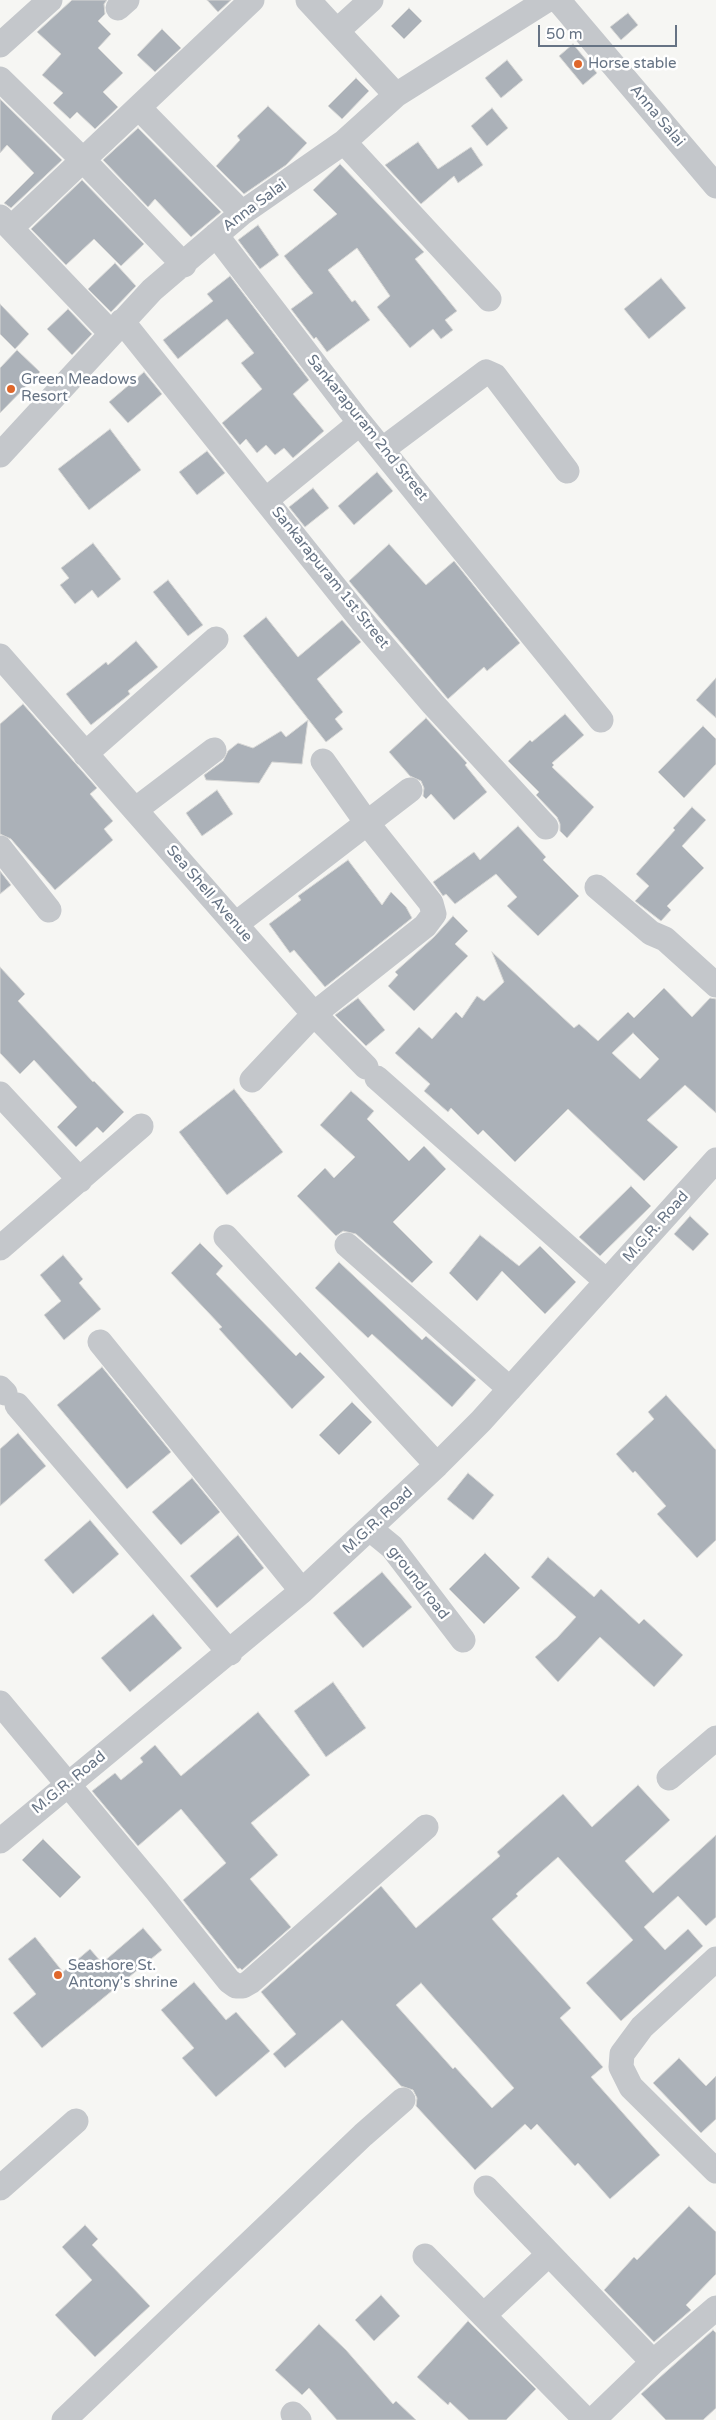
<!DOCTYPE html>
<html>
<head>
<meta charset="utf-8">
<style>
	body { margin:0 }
	#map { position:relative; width:716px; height:2420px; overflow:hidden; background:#f6f6f3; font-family:"Varela Round",sans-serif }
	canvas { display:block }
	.scale { position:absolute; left:538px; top:25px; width:139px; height:22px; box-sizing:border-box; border:2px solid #667384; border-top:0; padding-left:6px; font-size:15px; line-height:18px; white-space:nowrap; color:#667384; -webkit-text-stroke:4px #fff; paint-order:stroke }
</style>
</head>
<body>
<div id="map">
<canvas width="716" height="2420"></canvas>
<div class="scale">50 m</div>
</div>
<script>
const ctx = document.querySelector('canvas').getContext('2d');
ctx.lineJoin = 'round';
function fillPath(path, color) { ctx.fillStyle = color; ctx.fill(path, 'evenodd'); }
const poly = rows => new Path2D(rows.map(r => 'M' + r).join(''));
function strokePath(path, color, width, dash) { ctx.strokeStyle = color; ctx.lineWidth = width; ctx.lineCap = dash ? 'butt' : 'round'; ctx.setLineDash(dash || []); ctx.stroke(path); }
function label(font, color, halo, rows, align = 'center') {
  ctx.font = font + ' "Varela Round",sans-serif'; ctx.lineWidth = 5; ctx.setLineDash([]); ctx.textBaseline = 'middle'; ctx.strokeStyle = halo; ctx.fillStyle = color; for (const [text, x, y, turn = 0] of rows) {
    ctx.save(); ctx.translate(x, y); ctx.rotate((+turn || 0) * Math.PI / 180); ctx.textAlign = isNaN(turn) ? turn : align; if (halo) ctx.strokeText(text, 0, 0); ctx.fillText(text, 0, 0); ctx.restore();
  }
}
const building = poly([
	[72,0,107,0,104,4,105,14,98,21,111,34,98,48,123,73,103,92,118,107,95,129,77,112,70,119,53,103,63,93,42,75,61,54,37,32,72,0],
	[207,0,231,0,218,12,207,0],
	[409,8,422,21,404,39,391,26,409,8],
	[628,13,638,25,621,40,610,27,628,13],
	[162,29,181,48,155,72,137,55,162,29],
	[573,44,597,73,583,85,559,56,573,44],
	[507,60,523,80,501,98,485,78,507,60],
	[356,78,369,91,342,119,328,106,356,78],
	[0,99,62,160,11,208,4,203,34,173,7,145,0,153,0,99],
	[268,106,307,143,286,165,244,194,216,166,240,140,237,136,268,106],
	[492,108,508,128,487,146,471,126,492,108],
	[138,128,221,212,191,237,155,199,148,207,103,160,138,128],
	[418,142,438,169,471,147,483,165,458,183,454,176,421,204,385,165,418,142],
	[340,164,424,252,415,259,457,311,445,320,453,330,441,339,433,329,410,348,377,307,390,296,357,248,328,270,352,302,355,300,370,320,327,352,316,337,314,339,291,309,313,293,284,256,337,214,313,190,340,164],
	[82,180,144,244,121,266,94,239,66,265,31,229,82,180],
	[258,225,279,255,260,269,238,240,258,225],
	[115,263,136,286,111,312,88,289,115,263],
	[230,276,309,380,293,394,324,431,293,458,284,448,275,455,266,445,257,453,246,439,240,445,222,423,262,389,241,363,254,353,227,319,178,359,163,340,213,301,207,294,230,276],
	[661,278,686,308,649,339,624,309,661,278],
	[0,304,29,334,15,349,0,334,0,304],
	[68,309,92,334,72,355,47,329,68,309],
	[17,350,40,372,0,413,0,368,17,350],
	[144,372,162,394,128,423,109,402,144,372],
	[110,429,141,470,89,510,58,469,110,429],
	[207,451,225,473,197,495,179,472,207,451],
	[377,472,393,491,354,525,338,506,377,472],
	[313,488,329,508,305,527,289,507,313,488],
	[93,543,121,579,98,598,92,590,75,604,60,585,69,578,61,568,93,543],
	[389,544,426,585,454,561,520,643,487,671,484,667,448,699,349,581,389,544],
	[168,580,203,625,188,636,153,592,168,580],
	[266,617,298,657,342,620,361,642,317,679,343,712,335,719,343,729,326,742,243,636,266,617],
	[136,641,158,667,128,691,130,694,91,725,66,694,106,662,108,665,136,641],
	[716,678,716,718,696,700,716,678],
	[23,704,97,788,90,794,113,821,104,829,113,840,55,890,11,839,0,834,0,724,23,704],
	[565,714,584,735,552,763,554,765,552,767,594,807,567,838,560,831,560,824,557,817,536,795,539,792,508,761,530,740,532,742,565,714],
	[426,718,467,763,465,765,487,792,454,820,431,794,426,799,423,796,424,788,421,781,410,776,389,752,426,718],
	[308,720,302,764,272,762,259,783,206,780,204,775,223,761,228,751,238,743,253,748,281,731,286,737,308,720],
	[703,726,716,739,716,764,684,798,658,772,703,726],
	[217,790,233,814,202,836,186,813,217,790],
	[692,807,706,820,682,846,704,868,667,906,671,910,661,921,635,901,649,886,636,874,675,830,673,828,692,807],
	[518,826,546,857,543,860,579,896,538,936,507,906,517,897,496,874,455,904,446,894,443,896,433,882,474,852,480,860,518,826],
	[348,860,382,905,391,892,406,907,412,918,325,987,294,950,290,953,269,924,301,900,298,896,348,860],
	[0,871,11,885,0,894,0,871],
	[453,916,468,931,455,944,468,956,414,1011,388,986,398,975,395,972,434,937,453,916],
	[492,952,574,1028,579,1024,598,1041,628,1012,634,1018,664,988,692,1017,710,998,716,999,716,1113,685,1085,647,1120,678,1147,644,1181,568,1109,515,1162,483,1130,478,1135,451,1108,448,1112,424,1091,430,1084,395,1053,419,1027,432,1039,456,1012,462,1018,477,996,484,1001,504,982,492,952],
	[633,1033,659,1059,640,1079,612,1053,633,1033],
	[0,967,25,994,18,1001,93,1082,94,1081,124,1112,103,1133,97,1127,76,1147,57,1127,77,1107,34,1060,20,1074,0,1053,0,967],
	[358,998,385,1030,366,1046,335,1015,358,998],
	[234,1089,283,1152,227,1195,179,1132,234,1089],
	[351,1091,374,1111,367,1119,409,1161,424,1146,446,1169,393,1222,433,1262,412,1283,356,1234,343,1231,336,1236,297,1196,325,1168,334,1178,355,1157,320,1125,351,1091],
	[631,1186,651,1206,600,1256,579,1237,631,1186],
	[690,1216,709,1234,693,1251,674,1234,690,1216],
	[480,1235,519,1266,540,1246,576,1282,545,1314,502,1271,477,1301,449,1273,480,1235],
	[200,1243,223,1266,216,1274,296,1356,300,1352,325,1377,292,1409,219,1329,222,1327,171,1273,200,1243],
	[63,1255,83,1279,79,1283,101,1309,64,1340,44,1315,61,1301,40,1275,63,1255],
	[339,1262,422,1340,426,1336,476,1380,452,1407,372,1334,368,1338,315,1288,339,1262],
	[102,1367,171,1452,127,1489,57,1405,102,1367],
	[666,1395,716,1450,716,1540,697,1558,657,1514,666,1506,635,1471,633,1473,616,1454,654,1419,648,1412,666,1395],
	[352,1402,372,1422,339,1455,319,1435,352,1402],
	[18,1433,46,1466,0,1506,0,1449,18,1433],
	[468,1473,494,1495,473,1520,447,1499,468,1473],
	[192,1478,220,1512,181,1545,152,1512,192,1478],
	[90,1520,119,1554,73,1594,44,1560,90,1520],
	[238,1535,264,1568,217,1608,190,1576,238,1535],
	[485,1553,520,1588,484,1624,449,1589,485,1553],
	[548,1557,594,1597,601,1589,639,1624,644,1619,683,1655,654,1687,600,1637,558,1682,535,1657,557,1638,576,1617,531,1577,548,1557],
	[382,1572,412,1607,363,1648,333,1613,382,1572],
	[153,1614,182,1648,130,1692,101,1658,153,1614],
	[333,1682,366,1728,326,1757,294,1711,333,1682],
	[258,1712,310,1775,251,1823,278,1855,250,1879,291,1927,242,1970,240,1968,238,1969,183,1900,226,1863,181,1809,138,1846,92,1791,115,1773,121,1780,143,1762,140,1758,155,1745,181,1776,258,1712],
	[638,1785,670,1820,625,1861,653,1893,716,1835,716,1917,706,1926,678,1896,644,1927,665,1950,688,1929,703,1946,680,1967,621,2021,586,1983,633,1940,558,1857,516,1894,518,1896,492,1919,571,2008,560,2018,603,2067,591,2077,660,2155,610,2199,578,2163,575,2166,537,2124,531,2130,525,2124,475,2170,416,2106,417,2098,413,2090,401,2086,342,2020,285,2068,273,2054,296,2034,261,1992,381,1886,416,1928,500,1856,497,1852,563,1794,592,1827,638,1785],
	[421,1983,514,2088,492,2108,455,2067,453,2069,396,2005,421,1983],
	[43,1839,81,1877,60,1898,22,1860,43,1839],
	[143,1928,162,1950,42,2048,13,2013,36,1994,8,1959,35,1937,63,1972,90,1949,102,1963,143,1928],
	[194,1982,226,2020,236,2012,270,2051,216,2097,182,2058,194,2048,161,2010,194,1982],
	[679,2058,706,2086,716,2076,716,2119,701,2133,653,2083,679,2058],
	[689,2206,716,2232,716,2274,686,2305,691,2310,654,2342,604,2290,634,2257,637,2260,689,2206],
	[85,2225,98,2239,92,2245,150,2306,95,2357,55,2315,92,2280,62,2247,85,2225],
	[381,2295,400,2316,374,2341,355,2320,381,2295],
	[468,2321,536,2389,506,2420,469,2420,450,2402,448,2405,417,2377,468,2321],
	[319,2324,346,2350,393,2404,396,2401,416,2420,337,2420,309,2388,302,2395,275,2370,319,2324],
	[713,2330,716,2333,716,2408,703,2420,666,2420,641,2394,713,2330]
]);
fillPath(building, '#abb1b8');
strokePath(building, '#d8d8d6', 1);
strokePath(poly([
	[308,0,396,95],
	[558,0,716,186],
	[118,8,127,0],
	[337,31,371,0],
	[0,45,50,0],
	[0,79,84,161,184,265],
	[139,108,242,213],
	[344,142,489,299],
	[0,217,111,333],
	[11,228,252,0],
	[216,235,360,423,601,720],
	[122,321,362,621,433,704,546,827],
	[383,449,486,372,495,376,567,471],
	[0,455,152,290,242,213,344,142,396,95,547,0],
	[267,499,360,423],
	[0,656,314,1014,425,926,434,914,431,903,367,823,236,924],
	[85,754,216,639],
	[323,761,367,823,410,790],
	[135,810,214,750],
	[0,848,49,910],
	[597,887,651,933,665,939,716,985],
	[377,1078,606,1281],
	[252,1080,314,1014,366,1067],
	[0,1094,80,1180],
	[226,1237,437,1465],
	[347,1245,510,1389],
	[0,1248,141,1126],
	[100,1342,302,1591],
	[0,1388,5,1393],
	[17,1405,230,1653],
	[370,1529,392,1547,463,1640],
	[0,1703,156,1890,229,1981,236,1986,243,1986,250,1982,426,1827],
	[669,1778,716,1738],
	[0,1841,302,1591,437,1465,481,1421,716,1160],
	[716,1959,642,2027,622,2054,621,2067,631,2087,716,2171],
	[0,2188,76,2121],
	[486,2188,653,2362],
	[425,2256,586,2420],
	[484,2315,549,2254],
	[293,2414,299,2420],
	[64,2420,363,2135,403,2100],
	[593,2420,653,2362,716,2308]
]), '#c4c7cb', 25);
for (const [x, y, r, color] of [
	[578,64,5,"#df672b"],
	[11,389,5,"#df672b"],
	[58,1975,5,"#df672b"]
]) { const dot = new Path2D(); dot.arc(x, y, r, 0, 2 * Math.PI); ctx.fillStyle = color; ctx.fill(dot); strokePath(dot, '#fff', 2); }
label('15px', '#667384', '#fff', [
	["Horse stable",588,64],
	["Green Meadows",21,380],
	["Resort",21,397],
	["Seashore St.",68,1966],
	["Antony's shrine",68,1983]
], 'left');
label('15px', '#667384', '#fff', [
	["Anna Salai",657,116,50],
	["Anna Salai",255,206,-37],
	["Sankarapuram 2nd Street",367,428,51],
	["Sankarapuram 1st Street",330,578,51],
	["Sea Shell Avenue",209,894,49],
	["M.G.R. Road",656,1227,-48],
	["M.G.R. Road",378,1521,-43],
	["ground road",418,1583,52],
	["M.G.R. Road",69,1783,-39]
]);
</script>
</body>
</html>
